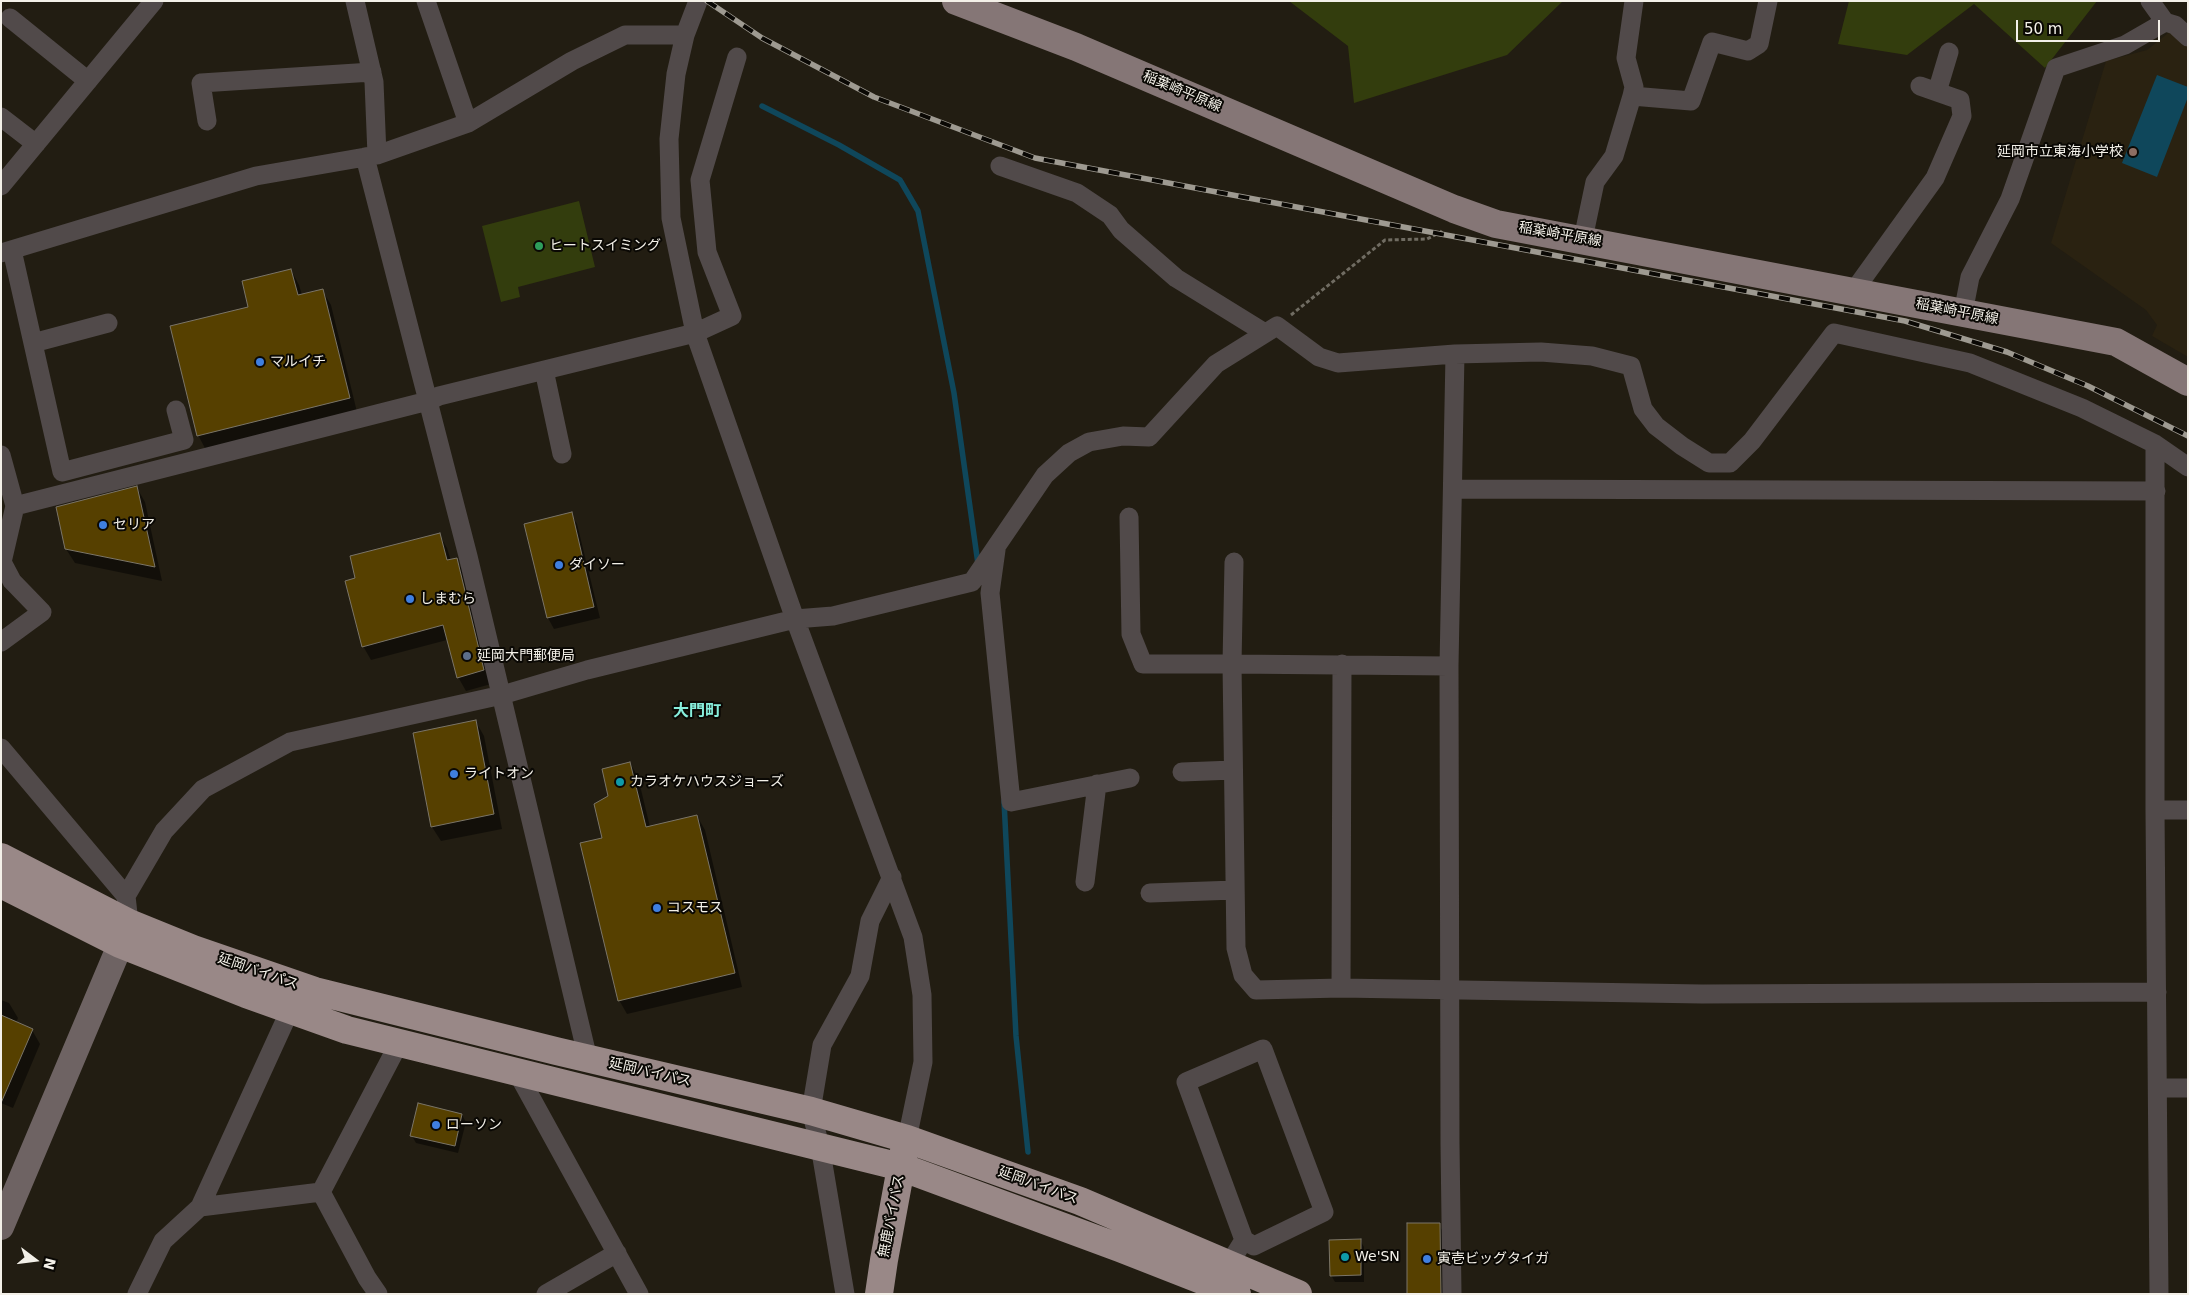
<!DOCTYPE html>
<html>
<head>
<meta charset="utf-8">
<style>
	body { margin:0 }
	#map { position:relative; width:2189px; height:1295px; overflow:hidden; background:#221d12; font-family:"DejaVu Sans",sans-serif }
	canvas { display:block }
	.frame { position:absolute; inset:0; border:2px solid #f3f0e8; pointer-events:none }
	.north { position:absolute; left:10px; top:1235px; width:50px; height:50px; -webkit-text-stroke:4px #0a0804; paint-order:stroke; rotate:105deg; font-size:14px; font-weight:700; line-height:20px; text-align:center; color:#f3f0e8 }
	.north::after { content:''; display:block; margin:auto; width:18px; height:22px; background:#f3f0e8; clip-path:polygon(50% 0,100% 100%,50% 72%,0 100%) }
	.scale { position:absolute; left:2016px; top:20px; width:144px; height:22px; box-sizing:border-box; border:2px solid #f3f0e8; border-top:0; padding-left:6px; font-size:15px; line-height:18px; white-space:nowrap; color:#f3f0e8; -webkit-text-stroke:4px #0a0804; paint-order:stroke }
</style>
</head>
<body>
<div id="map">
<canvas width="2189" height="1295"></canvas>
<div class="frame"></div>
<div class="north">N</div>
<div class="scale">50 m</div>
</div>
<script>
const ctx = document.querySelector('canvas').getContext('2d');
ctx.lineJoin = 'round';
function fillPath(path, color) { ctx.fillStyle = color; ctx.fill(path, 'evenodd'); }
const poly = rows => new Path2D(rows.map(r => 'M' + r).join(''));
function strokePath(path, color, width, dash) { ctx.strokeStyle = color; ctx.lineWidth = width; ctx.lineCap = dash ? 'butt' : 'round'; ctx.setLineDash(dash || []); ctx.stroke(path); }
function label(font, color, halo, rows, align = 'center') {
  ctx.font = font + ' "DejaVu Sans","Noto Sans JP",sans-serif'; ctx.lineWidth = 4; ctx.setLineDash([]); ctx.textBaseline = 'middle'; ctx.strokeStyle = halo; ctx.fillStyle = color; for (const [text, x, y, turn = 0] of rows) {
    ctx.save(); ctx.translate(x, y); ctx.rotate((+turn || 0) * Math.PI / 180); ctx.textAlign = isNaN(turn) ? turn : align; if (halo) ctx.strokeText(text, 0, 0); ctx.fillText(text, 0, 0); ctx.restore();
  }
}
fillPath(poly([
	[2172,30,2188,44,2188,357,2152,336,2157,325,2146,310,2051,243,2106,61,2147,50]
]), '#2a2211');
fillPath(poly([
	[1289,1,1563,1,1507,55,1354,103,1348,46],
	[1849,1,2097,1,2045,68,1974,4,1907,55,1838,44],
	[579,201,595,267,518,287,520,297,501,302,482,226]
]), '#333d0d');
fillPath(poly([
	[2157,75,2188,87,2188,97,2157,177,2122,163]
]), '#0f475b');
fillPath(poly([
	[291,270,299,285,302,295,322,290,331,305,357,412,206,450,198,435,249,307],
	[137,488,145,502,162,581,75,563,66,549],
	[571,514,577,524,600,618,554,629,548,618],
	[439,534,447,548,451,561,456,559,464,573,491,684,466,691,458,677,447,640,371,660,363,646,357,579],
	[476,722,484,736,502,829,441,841,432,827],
	[630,763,638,777,650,827,697,816,705,830,742,987,627,1014,619,1000,603,839,609,797],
	[1,1000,9,1003,18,1018,16,1023,32,1030,40,1044,13,1108,1,1103],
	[462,1115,466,1122,458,1153,416,1143,412,1136],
	[1439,1225,1445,1235,1446,1294,1408,1294],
	[1360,1240,1364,1247,1364,1282,1335,1282,1331,1275]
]), '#0007');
strokePath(poly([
	[762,106,839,145,900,180,918,211,954,393,978,564],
	[1004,801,1016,1036,1028,1152]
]), '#0f475b', 5.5);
const building = poly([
	[291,269,298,295,323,289,350,398,197,436,170,326,248,307,242,281,291,269],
	[137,486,155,567,65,549,56,507,137,486],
	[572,512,594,607,547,618,524,524,572,512],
	[440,533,447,560,457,558,484,670,457,678,443,625,362,647,345,581,355,578,350,556,440,533],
	[476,720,494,814,431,827,413,733,476,720],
	[630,762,646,827,697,815,735,973,618,1001,580,843,602,838,594,804,608,796,602,769,630,762],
	[1,1015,33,1029,1,1103,1,1015],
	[418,1103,462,1114,455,1146,410,1136,418,1103],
	[1407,1223,1440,1223,1441,1294,1407,1294,1407,1223],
	[1361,1239,1361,1275,1330,1276,1329,1240,1361,1239]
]);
fillPath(building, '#564000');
strokePath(building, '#7b7568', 1);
strokePath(poly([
	[1291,315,1385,240,1427,239,1441,232,1443,229]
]), '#706c62', 3, [4, 2.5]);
strokePath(poly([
	[355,1,374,82,377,155],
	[426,1,468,123],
	[698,1,685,35,676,74,669,139,671,218,695,333,795,619,913,937,922,995,923,1062,907,1139],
	[10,18,88,81],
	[2165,22,2175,25,2188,37],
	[1937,92,1949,52],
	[1632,96,1691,101,1712,42,1748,51,1759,44,1768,1],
	[1,117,36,144],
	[207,121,201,83,372,72],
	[365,157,468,556,588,1059],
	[1000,166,1077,193,1110,215,1121,230,1176,278,1265,333],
	[1,186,154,1],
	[1583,239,1595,182,1614,156,1632,96,1634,87,1626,58,1634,1],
	[12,250,62,472,184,440,176,410],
	[1,253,256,176,377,155,468,123,572,61,625,35,685,35],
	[1853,292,1935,178,1962,116,1960,100,1920,86],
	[1963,313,1970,277,2010,199,2056,68,2125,45,2165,22,2150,1],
	[33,343,108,323],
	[544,370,562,454],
	[2155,444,2155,810,2159,1294],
	[1,455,15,506,2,562,12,581,42,612,1,642],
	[1453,489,2156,491],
	[15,506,428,401,439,396,695,333,732,316,707,252,700,180,737,57],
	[1129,517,1131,634,1143,664,1232,664,1236,948,1243,975,1256,990,1341,988,1702,994,2157,992],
	[996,550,990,593,1011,802,1130,778],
	[1234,562,1232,664,1449,666],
	[1,748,126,896],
	[1182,772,1233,770],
	[2155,810,2188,810],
	[1085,882,1097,784],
	[1150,893,1235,890],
	[129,923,126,896,164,831,203,789,290,742,502,695,587,670,795,619,833,616,972,582,1045,475,1069,453,1089,442,1123,436,1149,437,1216,364,1277,326,1319,357,1338,363,1455,354,1541,352,1592,356,1631,366,1643,409,1656,426,1682,446,1709,463,1730,463,1752,441,1834,333,1970,363,2082,408,2155,444,2188,467],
	[1341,988,1342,664],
	[518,1074,639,1294],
	[2158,1088,2188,1088],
	[321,1192,367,1278,378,1294],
	[200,1207,290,1010],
	[1229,1264,1244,1240,1254,1246,1324,1212,1263,1049,1186,1082,1244,1240],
	[137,1294,163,1241,200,1207,321,1192,399,1043],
	[546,1294,617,1253],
	[845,1294,820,1146,811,1111,822,1045,860,976,870,921,892,877],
	[1452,1294,1450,1144,1449,666,1455,354]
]), '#514a4a', 19);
strokePath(poly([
	[1,1227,129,924]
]), '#6e6363', 26);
strokePath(poly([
	[956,1,1076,47,1454,209,1496,224,2116,342,2188,382]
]), '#857676', 28);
strokePath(poly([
	[1,857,129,923,193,949,315,991,556,1051,811,1111,907,1139,1080,1201,1298,1294],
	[1,884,120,944,246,994,347,1030,901,1167,1120,1248,1237,1294],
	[879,1294,884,1260,904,1151]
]), '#998887', 28);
const rail = poly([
	[707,1,762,38,874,97,1035,158,1905,321,2007,352,2088,386,2188,436]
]);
strokePath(rail, '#9e9a91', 5.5);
strokePath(rail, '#0a0804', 4, [11]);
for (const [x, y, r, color] of [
	[2133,152,5,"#8d6e63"],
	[539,246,5,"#2e9e5b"],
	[260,362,5,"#3f7fe0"],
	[103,525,5,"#3f7fe0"],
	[559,565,5,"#3f7fe0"],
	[410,599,5,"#3f7fe0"],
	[467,656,5,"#5c6f8a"],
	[454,774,5,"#3f7fe0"],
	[620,782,5,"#0f9aa8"],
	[657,908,5,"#3f7fe0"],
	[436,1125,5,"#3f7fe0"],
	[1345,1257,5,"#0f9aa8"],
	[1427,1259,5,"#3f7fe0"]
]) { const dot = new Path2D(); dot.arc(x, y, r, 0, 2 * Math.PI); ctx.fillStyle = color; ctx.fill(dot); strokePath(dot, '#0a0804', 2); }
label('14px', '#f3f0e8', '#0a0804', [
	["稲葉崎平原線",1182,92,23],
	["稲葉崎平原線",1560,235,10],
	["稲葉崎平原線",1957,312,11],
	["延岡バイパス",258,972,19],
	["延岡バイパス",650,1073,13],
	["延岡バイパス",1038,1186,20],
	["無鹿バイパス",892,1216,-79]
]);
label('14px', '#f3f0e8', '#0a0804', [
	["延岡市立東海小学校",2123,152,"right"],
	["ヒートスイミング",549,246],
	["マルイチ",270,362],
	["セリア",113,525],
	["ダイソー",569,565],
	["しまむら",420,599],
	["延岡大門郵便局",477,656],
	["ライトオン",464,774],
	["カラオケハウスジョーズ",630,782],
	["コスモス",667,908],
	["ローソン",446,1125],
	["We'SN",1355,1257],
	["寅壱ビッグタイガ",1437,1259]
], 'left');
label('bold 16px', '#87eedc', '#0a0804', [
	["大門町",697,712]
]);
</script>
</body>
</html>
